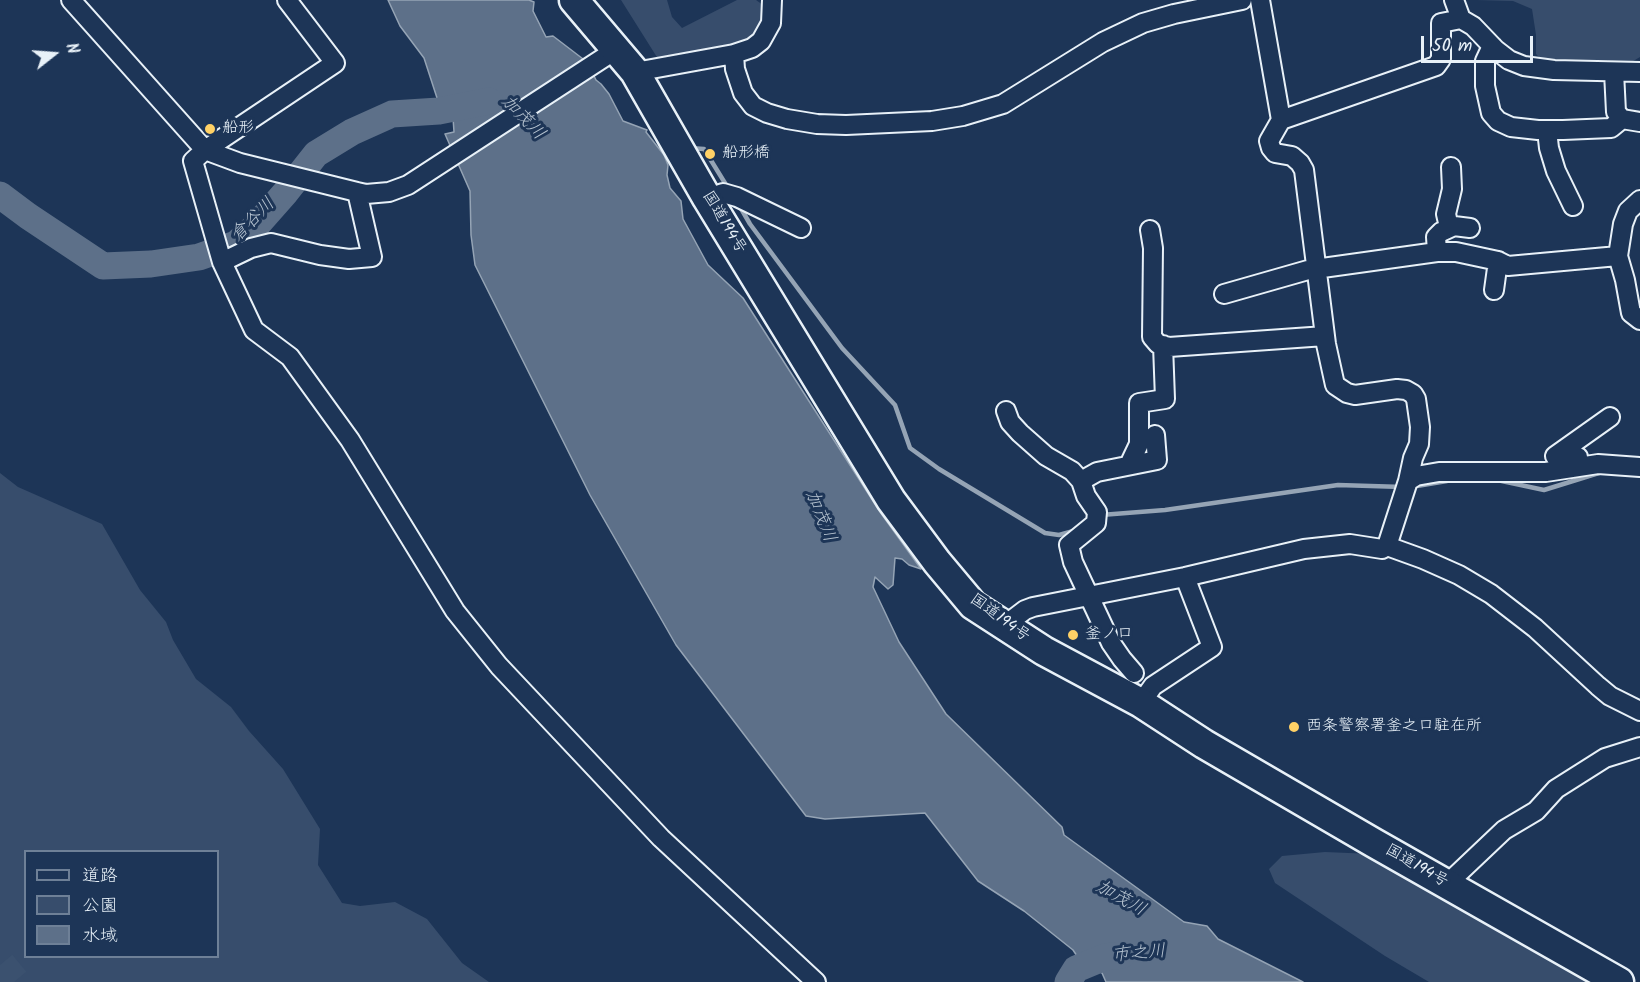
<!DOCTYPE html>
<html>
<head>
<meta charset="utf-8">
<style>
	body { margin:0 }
	#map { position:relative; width:1640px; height:982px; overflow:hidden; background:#1d3557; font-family:Kalam,"Klee One",sans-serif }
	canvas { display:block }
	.legend { position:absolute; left:24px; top:850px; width:195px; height:108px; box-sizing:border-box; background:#1d3557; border:2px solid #6e8097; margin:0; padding:8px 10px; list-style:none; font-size:18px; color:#e8f1f8 }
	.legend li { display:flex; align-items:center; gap:12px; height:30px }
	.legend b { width:30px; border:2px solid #6e8097 }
	.north { position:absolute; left:24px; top:24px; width:60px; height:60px; -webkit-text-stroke:4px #1d3557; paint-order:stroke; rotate:73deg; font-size:16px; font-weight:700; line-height:24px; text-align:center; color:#e8f1f8 }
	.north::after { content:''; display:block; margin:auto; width:21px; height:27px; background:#e8f1f8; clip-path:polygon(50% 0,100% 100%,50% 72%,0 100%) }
	.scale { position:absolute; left:1421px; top:36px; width:112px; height:27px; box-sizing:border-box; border:3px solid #e8f1f8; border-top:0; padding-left:8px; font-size:18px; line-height:21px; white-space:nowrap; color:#e8f1f8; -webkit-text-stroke:4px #1d3557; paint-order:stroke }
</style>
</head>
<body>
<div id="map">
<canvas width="1640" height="982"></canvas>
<ul class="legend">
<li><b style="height:8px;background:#1d3557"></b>道路</li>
<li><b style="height:16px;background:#374d6c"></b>公園</li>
<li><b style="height:16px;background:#5d7089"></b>水域</li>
</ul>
<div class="north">N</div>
<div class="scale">50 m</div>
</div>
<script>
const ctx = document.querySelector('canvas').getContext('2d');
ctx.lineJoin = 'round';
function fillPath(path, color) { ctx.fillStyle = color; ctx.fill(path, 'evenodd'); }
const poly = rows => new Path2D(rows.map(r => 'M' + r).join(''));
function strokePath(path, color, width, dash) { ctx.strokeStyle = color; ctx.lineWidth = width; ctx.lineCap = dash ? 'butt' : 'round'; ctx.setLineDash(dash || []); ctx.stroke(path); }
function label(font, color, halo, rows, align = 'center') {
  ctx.font = font + ' Kalam,"Klee One",sans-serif'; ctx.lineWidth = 6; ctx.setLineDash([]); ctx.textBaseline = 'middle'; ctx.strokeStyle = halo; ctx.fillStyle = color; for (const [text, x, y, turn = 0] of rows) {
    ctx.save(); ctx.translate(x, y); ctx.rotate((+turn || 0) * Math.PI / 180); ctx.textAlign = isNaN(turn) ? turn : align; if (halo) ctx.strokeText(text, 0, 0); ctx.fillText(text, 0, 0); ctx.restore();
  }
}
fillPath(poly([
	[621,0,667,0,672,17,682,28,737,0,756,0,763,5,765,20,756,35,739,45,660,62],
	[1476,0,1640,0,1640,57,1630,63,1603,60,1543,61,1536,54,1536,35,1532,9,1513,1],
	[0,473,18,487,102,524,140,590,166,622,173,640,196,679,231,707,249,731,283,769,320,829,318,865,342,903,360,906,395,902,427,919,462,963,489,982,0,982],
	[26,852,218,852,218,956,26,956],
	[1325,852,1372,854,1593,982,1429,982,1385,956,1275,883,1269,869,1282,856]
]), '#374d6c');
const water = poly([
	[388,0,529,0,534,2,533,11,546,37,553,36,587,62,596,80,601,84,609,94,623,121,647,130,646,132,664,155,668,165,667,175,670,188,681,201,683,219,708,265,743,298,880,512,921,569,909,565,902,559,895,558,893,585,888,589,875,577,873,587,899,642,946,714,1062,827,1064,835,1184,922,1207,926,1218,939,1303,982,1106,982,1102,973,1079,959,1073,950,1024,911,978,881,925,813,825,819,806,816,676,645,590,495,475,265,471,235,470,191,445,134,454,132,452,103,438,101,424,58,400,26,388,0]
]);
fillPath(water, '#5d7089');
strokePath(water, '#95a4b5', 1.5);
strokePath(poly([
	[689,148,704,149,728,188],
	[739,205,750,224,842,348,895,405,910,448,939,469,1045,533,1059,535,1077,530],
	[1497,480,1544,490,1602,472],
	[1411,487,1447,481],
	[1101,515,1165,510,1338,485,1403,487]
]), '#95a4b5', 4.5);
strokePath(poly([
	[0,195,28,216,103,266,151,264,199,257,236,244,256,226,286,192,316,154,352,132,392,114,439,111,489,101],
	[1068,982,1076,969,1105,957,1122,955]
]), '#5d7089', 27);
strokePath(poly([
	[0,965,14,982]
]), '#3b516f', 32, [32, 16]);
const minor = poly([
	[71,0,205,150,335,63,287,0],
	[1260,0,1281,120,1269,141,1271,148,1275,153,1292,156,1300,163,1304,170,1326,344,1335,385,1347,393,1355,395,1397,389,1406,390,1413,394,1416,399,1420,427,1419,444,1413,458,1408,481],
	[1454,0,1461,19,1473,26,1496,50,1509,60,1524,66,1554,70,1640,72],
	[1492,46,1485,61,1485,86,1491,113,1498,121,1511,127,1538,130,1563,130,1611,128,1622,119],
	[617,49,408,185,389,192,366,194,357,192,240,163,205,150,193,161,222,262,254,330,290,357,350,440,455,611,499,666,661,838,816,982],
	[734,54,735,69,743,93,753,106,767,113,787,119,817,124,846,125,932,121,963,116,1003,104,1103,42,1143,23,1174,14,1242,0],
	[635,72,734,54,752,48,761,41,771,23,772,0],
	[1614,72,1616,112,1622,119,1640,122],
	[1281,120,1436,66,1441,59,1441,23,1461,19],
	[1547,130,1549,148,1556,171,1573,206],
	[707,198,723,193,737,197,801,228],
	[1640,200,1628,211,1623,224,1618,256,1625,280,1631,313,1640,320],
	[1449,227,1446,214,1452,189,1451,167],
	[1150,230,1153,248,1152,337,1158,344,1169,347,1325,336],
	[1437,252,1436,237,1441,232,1454,226,1470,228],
	[222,262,251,248,271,243,320,255,349,259,372,257,357,192],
	[1494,290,1498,261],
	[1224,294,1308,270,1437,252,1456,252,1498,261,1508,266,1618,256],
	[1006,411,1010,422,1020,433,1046,456,1072,471,1081,481,1086,496,1097,512,1096,523,1069,545,1073,562,1111,643,1122,659,1134,673],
	[1578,457,1557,459,1555,456,1610,417],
	[1129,465,1139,444,1139,403,1165,399,1163,345],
	[1081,481,1097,472,1157,460,1155,435],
	[1387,546,1423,559,1459,575,1491,594,1535,628,1598,686,1610,696,1640,711],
	[1004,626,1025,610,1033,607,1185,577,1304,549,1350,544,1382,549,1387,546,1408,481,1416,476,1439,472,1546,472,1598,464,1640,467],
	[1141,703,1153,686,1212,647,1185,577],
	[1447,884,1504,830,1536,811,1556,789,1605,758,1640,747]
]);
const trunk = poly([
	[574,0,635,72,707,198,891,500,937,562,973,605,1044,651,1141,703,1204,744,1374,843,1619,982]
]);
strokePath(minor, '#e8f1f8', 22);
strokePath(trunk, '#e8f1f8', 33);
strokePath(minor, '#1d3557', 18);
strokePath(trunk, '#1d3557', 28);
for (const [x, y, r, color] of [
	[210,129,6,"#ffd166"],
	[710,154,6,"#ffd166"],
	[1073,635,6,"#ffd166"],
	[1294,727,6,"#ffd166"]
]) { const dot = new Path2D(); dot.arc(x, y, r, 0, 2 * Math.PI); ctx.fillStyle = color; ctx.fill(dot); strokePath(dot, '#1d3557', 2); }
label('16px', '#e8f1f8', '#1d3557', [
	["船形",222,129],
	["船形橋",722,154],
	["釜ノ口",1085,635],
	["西条警察署釜之口駐在所",1306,727]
], 'left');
label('16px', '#e8f1f8', '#1d3557', [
	["国道194号",723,223,59],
	["国道194号",999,619,36],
	["国道194号",1416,867,30]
]);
label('italic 18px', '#b7c4d1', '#1d3557', [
	["加茂川",522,119,46],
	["倉谷川",254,221,-45],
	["加茂川",819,517,68],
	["加茂川",1120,900,29],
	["市之川",1139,955,-5]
]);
</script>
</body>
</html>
